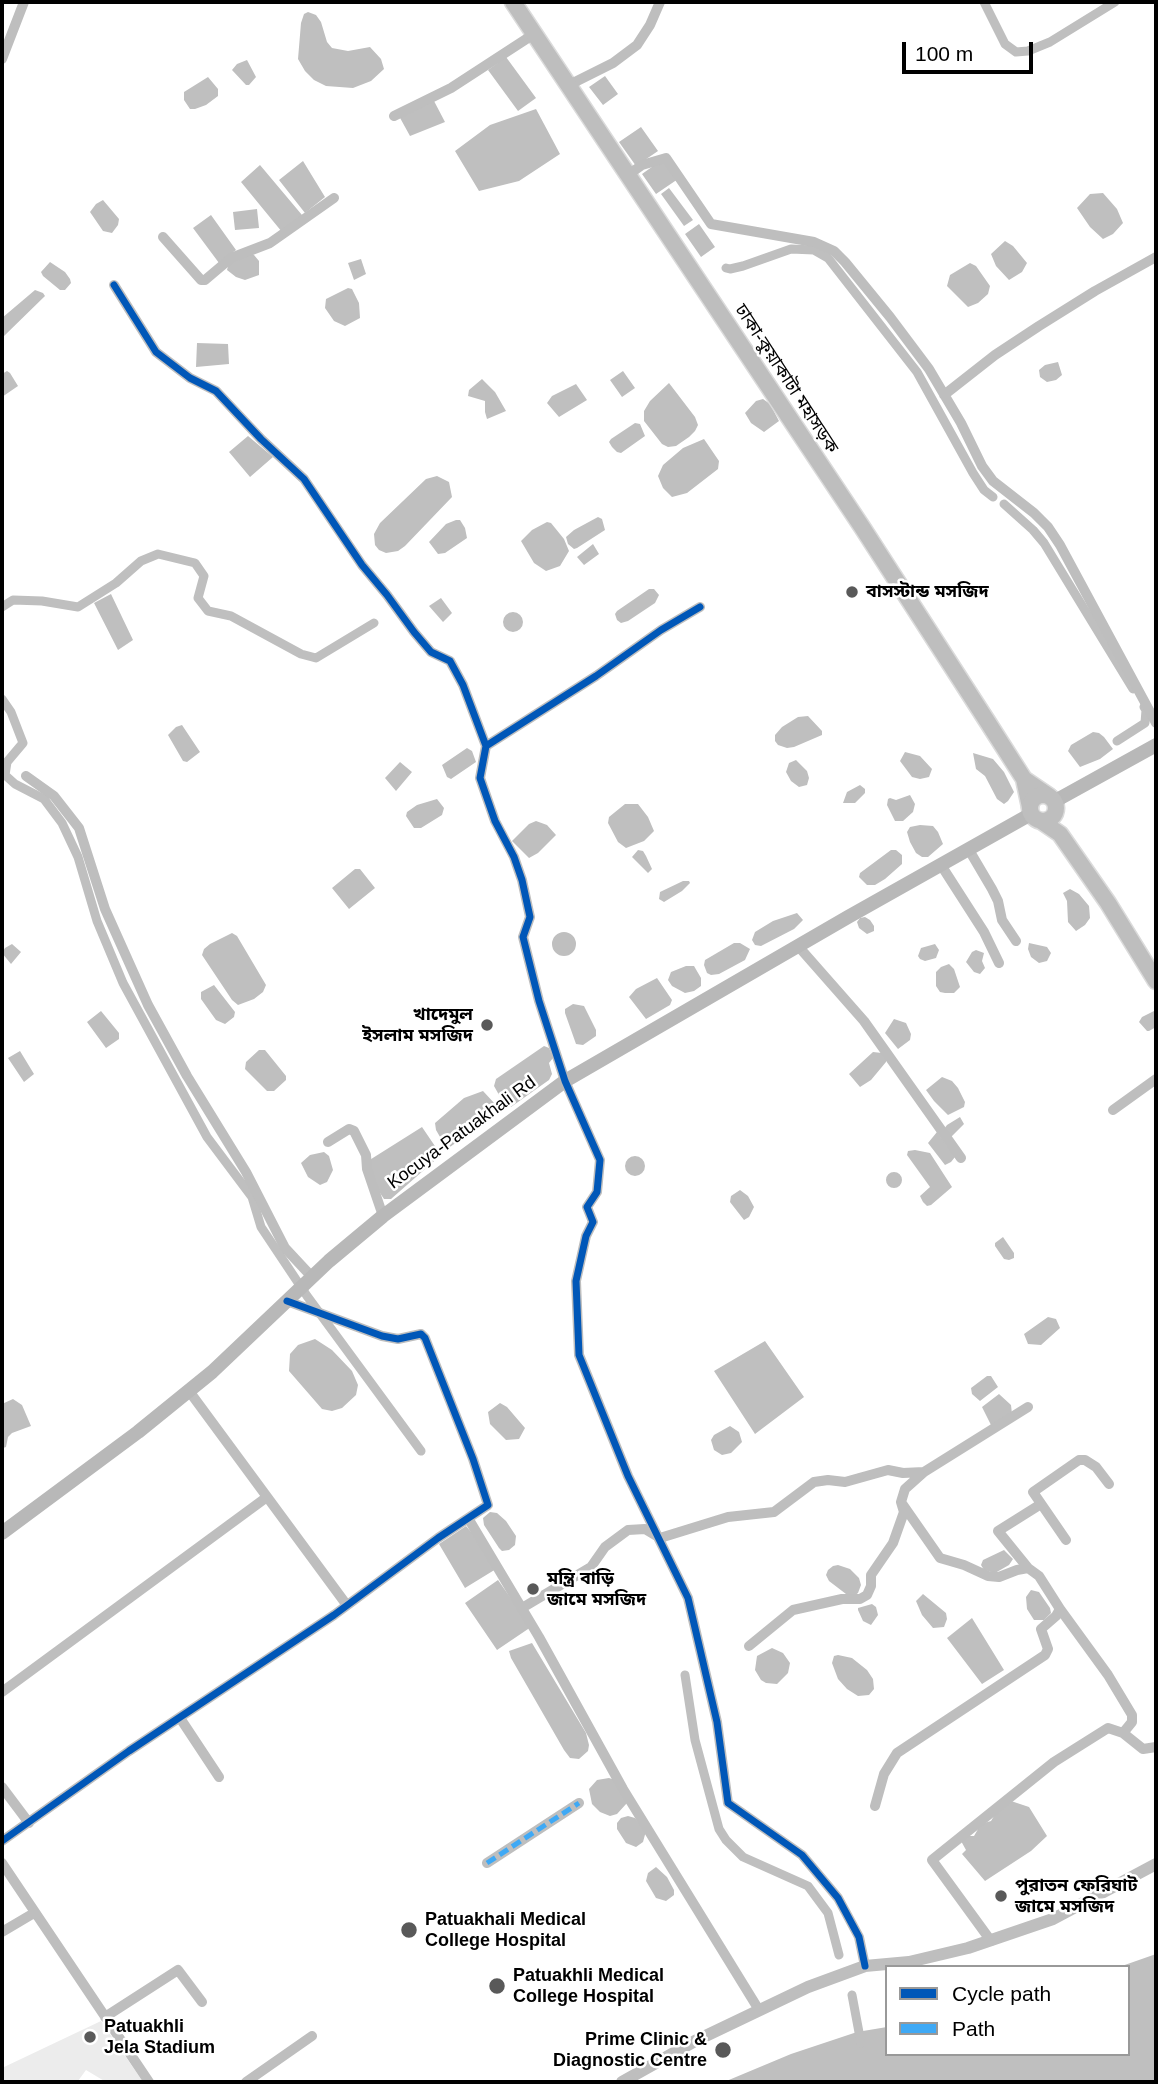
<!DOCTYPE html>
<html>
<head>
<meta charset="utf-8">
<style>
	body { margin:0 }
	#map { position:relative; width:1158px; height:2084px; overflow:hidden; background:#fff; font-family:Helvetica,sans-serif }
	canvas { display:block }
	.frame { position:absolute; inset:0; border:4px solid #000; pointer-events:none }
	.legend { position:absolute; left:885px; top:1965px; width:245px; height:91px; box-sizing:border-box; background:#fff; border:2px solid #999; margin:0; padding:9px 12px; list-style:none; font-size:21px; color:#000 }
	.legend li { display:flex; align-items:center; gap:14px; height:35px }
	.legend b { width:35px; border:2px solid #999 }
	.scale { position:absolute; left:902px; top:42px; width:131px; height:32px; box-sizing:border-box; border:4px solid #000; border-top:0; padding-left:9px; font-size:21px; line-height:24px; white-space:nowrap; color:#000; -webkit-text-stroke:5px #fff; paint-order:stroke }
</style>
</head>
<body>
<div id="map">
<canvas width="1158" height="2084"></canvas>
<div class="frame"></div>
<ul class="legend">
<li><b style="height:9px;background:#0057b8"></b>Cycle path</li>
<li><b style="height:9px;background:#3fa9f5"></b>Path</li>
</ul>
<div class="scale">100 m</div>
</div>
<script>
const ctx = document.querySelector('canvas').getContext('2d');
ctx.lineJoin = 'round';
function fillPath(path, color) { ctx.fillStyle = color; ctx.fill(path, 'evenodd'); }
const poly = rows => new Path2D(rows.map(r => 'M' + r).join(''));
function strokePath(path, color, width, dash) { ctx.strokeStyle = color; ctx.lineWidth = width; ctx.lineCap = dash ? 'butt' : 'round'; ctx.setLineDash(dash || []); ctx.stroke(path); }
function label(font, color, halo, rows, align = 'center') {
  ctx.font = font + ' Helvetica,"Noto Sans Bengali",sans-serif'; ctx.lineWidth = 5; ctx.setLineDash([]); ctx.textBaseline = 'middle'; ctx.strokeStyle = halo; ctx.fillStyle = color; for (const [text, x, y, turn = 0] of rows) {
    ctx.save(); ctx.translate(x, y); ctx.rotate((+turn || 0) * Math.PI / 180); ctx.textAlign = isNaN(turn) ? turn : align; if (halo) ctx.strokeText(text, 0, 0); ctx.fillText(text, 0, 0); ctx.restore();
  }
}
fillPath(poly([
	[101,2021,143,2082,106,2082,86,2070,78,2081,79,2082,2,2082,2,2068]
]), '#ececec');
fillPath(poly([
	[308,12,316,15,321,22,327,42,332,48,348,51,370,47,381,59,384,69,371,81,353,88,326,86,314,80,305,71,298,59,301,23,304,14],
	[506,57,536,98,518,111,488,70],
	[247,60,256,77,249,85,246,85,232,70,237,64],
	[605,76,618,94,603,105,589,87],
	[208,77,218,89,218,96,206,105,195,109,190,109,184,100,184,92],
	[434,101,445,122,410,136,399,116],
	[536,109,560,154,519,181,479,191,455,151,490,125],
	[641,127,658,151,636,166,619,142],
	[663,159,678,179,656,194,642,174],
	[303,161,325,197,305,213,279,180],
	[260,165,302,215,282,232,241,182],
	[669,188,693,220,684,226,661,194],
	[1103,193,1117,209,1123,223,1113,234,1103,239,1090,227,1077,208,1090,194],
	[103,200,119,219,118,225,112,233,103,231,90,212,96,204],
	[257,209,259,228,235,230,233,212],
	[211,215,236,250,219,263,193,228],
	[699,224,715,247,701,257,685,234],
	[1005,241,1013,246,1027,263,1022,272,1009,280,996,266,991,254],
	[249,254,254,255,259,261,259,275,245,280,236,277,227,270,229,262],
	[361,259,366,274,354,280,348,263],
	[50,262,65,272,70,279,71,283,65,290,60,290,43,276,41,272],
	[970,263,976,266,990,286,988,294,978,303,968,307,947,286,950,275],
	[348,288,352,289,359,303,360,318,345,326,334,321,325,308,326,299],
	[35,290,43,293,45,296,2,338,2,318],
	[197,343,228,344,229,364,196,367],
	[1058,362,1062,375,1056,380,1047,382,1040,377,1039,370,1045,365],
	[7,371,10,373,18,386,2,397,2,374],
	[623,371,635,388,622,397,610,380],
	[482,379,495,392,506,411,487,419,485,412,485,401,468,396,469,390],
	[669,383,695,417,698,425,695,431,689,437,676,446,668,447,662,444,644,421,644,411,650,401],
	[576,384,587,400,559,417,547,403,552,396],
	[763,399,770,404,779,421,764,432,751,423,745,413,756,401],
	[635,423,640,424,645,436,621,453,617,452,612,447,609,442,611,439],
	[248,436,273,457,250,477,229,452],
	[704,439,719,461,718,469,687,493,672,497,663,488,658,476,663,465,683,448],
	[437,476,449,482,452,497,405,546,398,551,386,553,379,550,375,545,374,534,380,523,426,479],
	[598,517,602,519,605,530,577,548,574,549,568,544,566,537,574,530],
	[456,520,460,520,465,528,467,538,445,553,438,554,429,542,446,524],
	[547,522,551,523,564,539,569,551,560,566,546,571,534,563,521,541,532,530],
	[593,544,599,554,584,565,577,557],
	[649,589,654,589,659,595,655,603,628,621,621,623,617,620,615,614,617,611],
	[111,594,133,640,118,650,94,603],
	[441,598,452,613,443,622,429,606],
	'503 622a10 10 0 1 1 20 0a10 10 0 1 1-20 0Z',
	[808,716,822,731,822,735,794,747,787,748,778,745,775,741,775,735,782,727,798,717],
	[182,725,200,752,187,762,183,761,168,735,176,727],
	[1093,732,1099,733,1104,737,1113,749,1100,759,1080,767,1068,751,1071,745],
	[467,748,472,751,476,762,451,779,447,777,442,765],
	[905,752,920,756,932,769,929,777,920,779,912,777,900,761],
	[973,753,993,759,1004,772,1014,792,1008,801,1004,804,997,799,985,776,976,769],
	[796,760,807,771,809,778,807,785,799,787,791,781,786,772,789,763],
	[400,762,412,772,396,791,385,778],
	[860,785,865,789,865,793,855,803,843,803,847,792],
	[910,795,915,804,913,812,903,821,895,821,887,805,888,799,890,798,896,800],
	[437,799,444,808,442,815,421,828,414,828,406,816,407,812,417,805],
	[625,804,638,804,648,817,654,831,644,841,626,848,618,842,608,823,609,817],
	[536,821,547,825,556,835,538,853,529,858,512,841,529,824],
	[920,825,933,826,938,832,943,844,928,857,922,857,916,853,910,842,907,832,910,827],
	[638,850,643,851,646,856,652,869,648,873,632,857],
	[891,850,896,850,902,855,902,864,885,879,875,885,867,885,859,877,860,873],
	[355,869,360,869,375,888,349,909,332,888],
	[683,881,689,881,690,883,682,891,664,902,659,899,660,892],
	[1070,889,1079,894,1089,906,1090,918,1085,925,1076,931,1068,922,1067,901,1063,893],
	[797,913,803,920,794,929,761,946,755,945,752,940,755,932,773,921],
	[865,917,870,920,874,926,874,931,867,934,859,928,857,922,860,918],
	'552 944a12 12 0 1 1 24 0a12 12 0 1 1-24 0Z',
	[232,933,237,936,266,985,263,992,254,999,238,1005,232,1000,202,955,204,949,210,944],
	[734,943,740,943,750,949,745,960,719,974,711,975,707,973,704,965,705,960],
	[1029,943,1047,947,1051,953,1047,961,1039,963,1031,957,1028,949],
	[12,944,21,952,11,964,2,953,5,948],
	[935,944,939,950,936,958,925,961,920,959,918,956,921,948],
	[976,950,984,953,982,961,985,968,980,974,974,972,966,962,972,952],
	[949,964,954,969,960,987,954,993,945,993,940,992,936,986,936,972,941,967],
	[686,966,694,966,701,978,701,986,694,991,685,993,672,986,668,980,671,972],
	[657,978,672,1000,670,1005,646,1019,629,997,636,989],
	[214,985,235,1012,234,1017,225,1024,216,1020,201,999,201,992],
	[573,1004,584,1006,596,1030,596,1036,583,1045,576,1044,565,1013,565,1009],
	[1156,1010,1156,1027,1149,1031,1147,1031,1139,1022,1142,1017],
	[101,1011,119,1033,119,1039,106,1048,87,1022],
	[894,1019,906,1023,911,1034,910,1040,898,1049,885,1033],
	[544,1046,549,1048,553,1058,549,1063,552,1074,549,1080,511,1107,503,1102,494,1086,496,1079],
	[259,1050,265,1050,286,1076,286,1080,274,1091,267,1091,245,1069,246,1062],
	[20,1051,34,1074,24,1082,8,1058],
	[873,1052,882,1053,886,1058,886,1062,871,1080,860,1087,849,1074],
	[942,1077,952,1081,958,1088,965,1102,964,1107,948,1115,934,1101,926,1090],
	[483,1091,496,1105,497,1113,450,1147,443,1142,436,1130,435,1123,464,1098],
	[960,1117,964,1124,950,1138,944,1129,947,1125],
	[422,1127,441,1155,391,1199,384,1199,376,1187,368,1161],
	[937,1132,955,1157,951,1162,945,1165,928,1143],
	[915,1150,930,1153,952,1187,931,1205,927,1206,923,1202,920,1196,930,1187,907,1155,908,1151],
	[324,1152,329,1156,333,1170,327,1182,320,1185,308,1177,301,1163,310,1155],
	'625 1166a10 10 0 1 1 20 0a10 10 0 1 1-20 0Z',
	'886 1180a8 8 0 1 1 16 0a8 8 0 1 1-16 0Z',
	[740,1190,748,1196,754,1207,749,1217,744,1220,730,1202,731,1196],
	[1003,1237,1014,1253,1014,1258,1009,1260,1004,1259,995,1246,995,1243],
	[1048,1317,1056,1319,1060,1328,1041,1345,1028,1344,1024,1334],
	[315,1339,332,1350,352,1371,358,1385,356,1395,342,1408,332,1411,322,1409,289,1371,290,1354,298,1345],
	[765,1341,804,1397,755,1434,714,1371],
	[987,1376,991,1376,998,1387,980,1401,972,1394,971,1388],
	[999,1394,1011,1405,1012,1414,991,1425,982,1407],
	[13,1399,22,1405,31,1426,12,1433,8,1437,6,1447,3,1448,2,1404],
	[500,1403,507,1407,525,1428,519,1439,506,1440,490,1424,488,1412],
	[730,1426,739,1432,742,1442,731,1453,722,1455,714,1450,711,1440,714,1435],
	[490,1512,497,1513,506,1521,516,1536,515,1545,509,1550,502,1551,499,1548,484,1525,483,1518],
	[466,1526,480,1542,496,1569,465,1588,439,1544],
	[1004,1550,1013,1559,1009,1565,995,1573,984,1570,981,1565,983,1560],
	[838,1565,850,1569,859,1578,861,1585,858,1593,854,1596,846,1594,829,1581,826,1575,828,1570,833,1566],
	[498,1580,531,1627,497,1650,465,1603],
	[1031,1590,1039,1592,1050,1608,1051,1613,1044,1620,1034,1620,1027,1609,1026,1597],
	[923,1594,946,1613,947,1619,944,1627,933,1628,922,1615,916,1601],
	[872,1604,876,1607,878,1615,871,1625,863,1621,858,1610,858,1608],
	[972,1618,1004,1670,982,1684,947,1638],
	[532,1643,586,1733,589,1745,588,1751,579,1759,570,1758,564,1750,511,1658,509,1651],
	[772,1648,783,1653,790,1663,788,1673,777,1684,766,1683,761,1680,755,1670,757,1656],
	[838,1655,852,1658,867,1670,873,1679,874,1689,869,1695,858,1696,847,1689,838,1679,832,1663,834,1656],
	[609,1778,615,1780,627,1803,617,1814,610,1816,600,1812,592,1804,589,1789,597,1780],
	[1011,1801,1029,1807,1047,1836,1031,1851,985,1881,962,1854,966,1850,961,1841,967,1836,974,1836,981,1824,991,1821,997,1811],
	[628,1816,635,1818,646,1831,643,1842,636,1847,626,1843,617,1829,617,1823,621,1818],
	[656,1867,667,1877,674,1890,674,1895,666,1901,656,1898,646,1881,648,1873],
	[1156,1954,1156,2082,724,2082,791,2054,857,2032,887,2027,887,2054,1128,2054,1128,1967,1119,1967]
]), '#bfbfbf');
strokePath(poly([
	[984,2,1005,44,1016,52,1028,51,1050,42,1115,2],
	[726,268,730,269,743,266,791,249,814,250,828,258,917,372,973,473,984,490,993,497],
	[1004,504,1033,530,1044,543,1133,689],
	[2,607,13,600,42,601,78,607,116,583,141,561,158,554,195,563,204,576,198,598,208,611,231,616,301,654,316,658,374,623],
	[2,699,11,712,23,743,7,762,5,775,15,784,44,799,62,823,78,857,97,921,123,983,207,1137,252,1197,261,1227,307,1296,421,1451],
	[1117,741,1145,723,1146,710,1144,707],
	[685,1675,695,1740,719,1829,726,1840,743,1857,808,1886,828,1913,839,1955],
	[852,1995,861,2043]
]), '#bfbfbf', 9);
const primary = poly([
	[513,2,862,527,987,721,1024,779,1030,807],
	[1024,779,1049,796]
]);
const trunk = poly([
	'1030 808a13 13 0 1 1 26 0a13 13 0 1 1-26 0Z',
	[1041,821,1060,834,1108,903,1156,981]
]);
strokePath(primary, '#dbdbdb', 19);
strokePath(trunk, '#dbdbdb', 19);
strokePath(poly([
	[2,59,24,2],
	[569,85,613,63,637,45,650,25,660,2],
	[394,116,451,88,534,34],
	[628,175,642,165,666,158,711,224,814,242,834,251,845,262,890,317,929,369,961,423,982,466,993,481,1034,513,1048,527,1060,545,1156,723],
	[163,237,201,280,205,280,231,258,270,243,334,198],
	[114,285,156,352,190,378,216,391,261,439,304,479,362,565,387,595,414,632,431,652,450,661,463,685,486,746,596,676,661,630,700,607],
	[944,395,995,355,1039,326,1095,291,1156,257],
	[486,746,480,778,495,821,514,857,522,880,530,917,523,937,539,1001,565,1081,600,1160,597,1192,587,1207,593,1222,586,1236,576,1281,579,1355,628,1476,688,1598,717,1722,728,1803,802,1855,838,1898,859,1937,865,1966],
	[26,776,54,796,79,828,105,909,148,1005,187,1076,246,1172,285,1248,312,1277],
	[969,850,992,889,998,901,1002,920,1016,941],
	[941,865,984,932,999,963],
	[798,946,864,1021,961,1158],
	[1113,1110,1156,1079],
	[328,1142,349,1129,354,1131,366,1155,367,1169,383,1216],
	[189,1391,346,1604],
	[468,1518,539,1637,623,1789,759,2010],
	[1066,1540,1033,1492,1079,1460,1085,1460,1096,1467,1109,1484],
	[1028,1568,998,1531,1041,1504],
	[522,1608,591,1567,605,1547,628,1530,645,1529,660,1538,728,1517,774,1512,814,1482,828,1480,845,1482,888,1470,903,1473,924,1472,1028,1407],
	[1060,1609,1108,1675,1132,1715,1132,1722,1123,1733],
	[749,1646,793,1610,842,1599,860,1599,867,1595,871,1586,871,1575,893,1543,904,1512,901,1502,905,1489,924,1472],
	[2,1692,267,1497],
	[180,1718,219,1777],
	[2,1787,29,1823],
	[875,1806,884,1774,897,1753,1045,1655,1048,1649,1041,1629,1056,1616,1060,1609,1039,1576,1028,1568,1017,1570,999,1577,988,1576,964,1565,940,1558,901,1502],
	[2,1841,129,1751,334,1615,438,1538,488,1505,473,1459,425,1338,421,1334,398,1339,382,1336,287,1301],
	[2,1863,149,2082],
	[487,1863,579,1803],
	[2,1932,34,1913],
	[991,1941,932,1860,1054,1762,1108,1728,1123,1733,1143,1749,1156,1747],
	[105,2017,178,1970,202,2002],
	[246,2082,312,2036]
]), '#bebebe', 10);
strokePath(poly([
	[622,2082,695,2041,808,1987,865,1966,909,1962,968,1948,1053,1919,1156,1864]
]), '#bebebe', 12);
strokePath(poly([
	[1055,801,1156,745],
	[2,1533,138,1432,212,1372,329,1261,383,1216,565,1081,848,917,1031,814]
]), '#b8b8b8', 14);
strokePath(primary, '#bebebe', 16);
strokePath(trunk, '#bebebe', 16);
strokePath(poly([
	[487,1863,579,1803]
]), '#3fa9f5', 5, [10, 5]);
strokePath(poly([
	[114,285,156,352,190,378,216,391,261,439,304,479,362,565,387,595,414,632,431,652,450,661,463,685,486,746,596,676,661,630,700,607],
	[486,746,480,778,495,821,514,857,522,880,530,917,523,937,539,1001,565,1081,600,1160,597,1192,587,1207,593,1222,586,1236,576,1281,579,1355,628,1476,688,1598,717,1722,728,1803,802,1855,838,1898,859,1937,865,1966],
	[2,1841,129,1751,334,1615,438,1538,488,1505,473,1459,425,1338,421,1334,398,1339,382,1336,287,1301]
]), '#0057b8', 7);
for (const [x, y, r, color] of [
	[852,592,7,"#595959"],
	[487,1025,7,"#595959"],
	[533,1589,7,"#595959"],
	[1001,1896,7,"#595959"],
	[409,1930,9,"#595959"],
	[497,1986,9,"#595959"],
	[90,2037,7,"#595959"],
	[723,2050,9,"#595959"]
]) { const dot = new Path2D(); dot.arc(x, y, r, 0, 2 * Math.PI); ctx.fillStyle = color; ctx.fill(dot); strokePath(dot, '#fff', 2.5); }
label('18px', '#000', '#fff', [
	["ঢাকা-কুয়াকাটা মহাসড়ক",786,379,57],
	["Kocuya-Patuakhali Rd",462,1133,-36]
]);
label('bold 18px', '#000', '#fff', [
	["বাসস্টান্ড মসজিদ",866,592],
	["খাদেমুল",473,1015,"right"],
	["ইসলাম মসজিদ",473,1036,"right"],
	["মন্ত্রি বাড়ি",547,1579],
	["জামে মসজিদ",547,1600],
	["পুরাতন ফেরিঘাট",1015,1886],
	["জামে মসজিদ",1015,1907],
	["Patuakhali Medical",425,1920],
	["College Hospital",425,1941],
	["Patuakhli Medical",513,1976],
	["College Hospital",513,1997],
	["Patuakhli",104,2027],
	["Jela Stadium",104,2048],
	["Prime Clinic &",707,2040,"right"],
	["Diagnostic Centre",707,2061,"right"]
], 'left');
</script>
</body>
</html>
